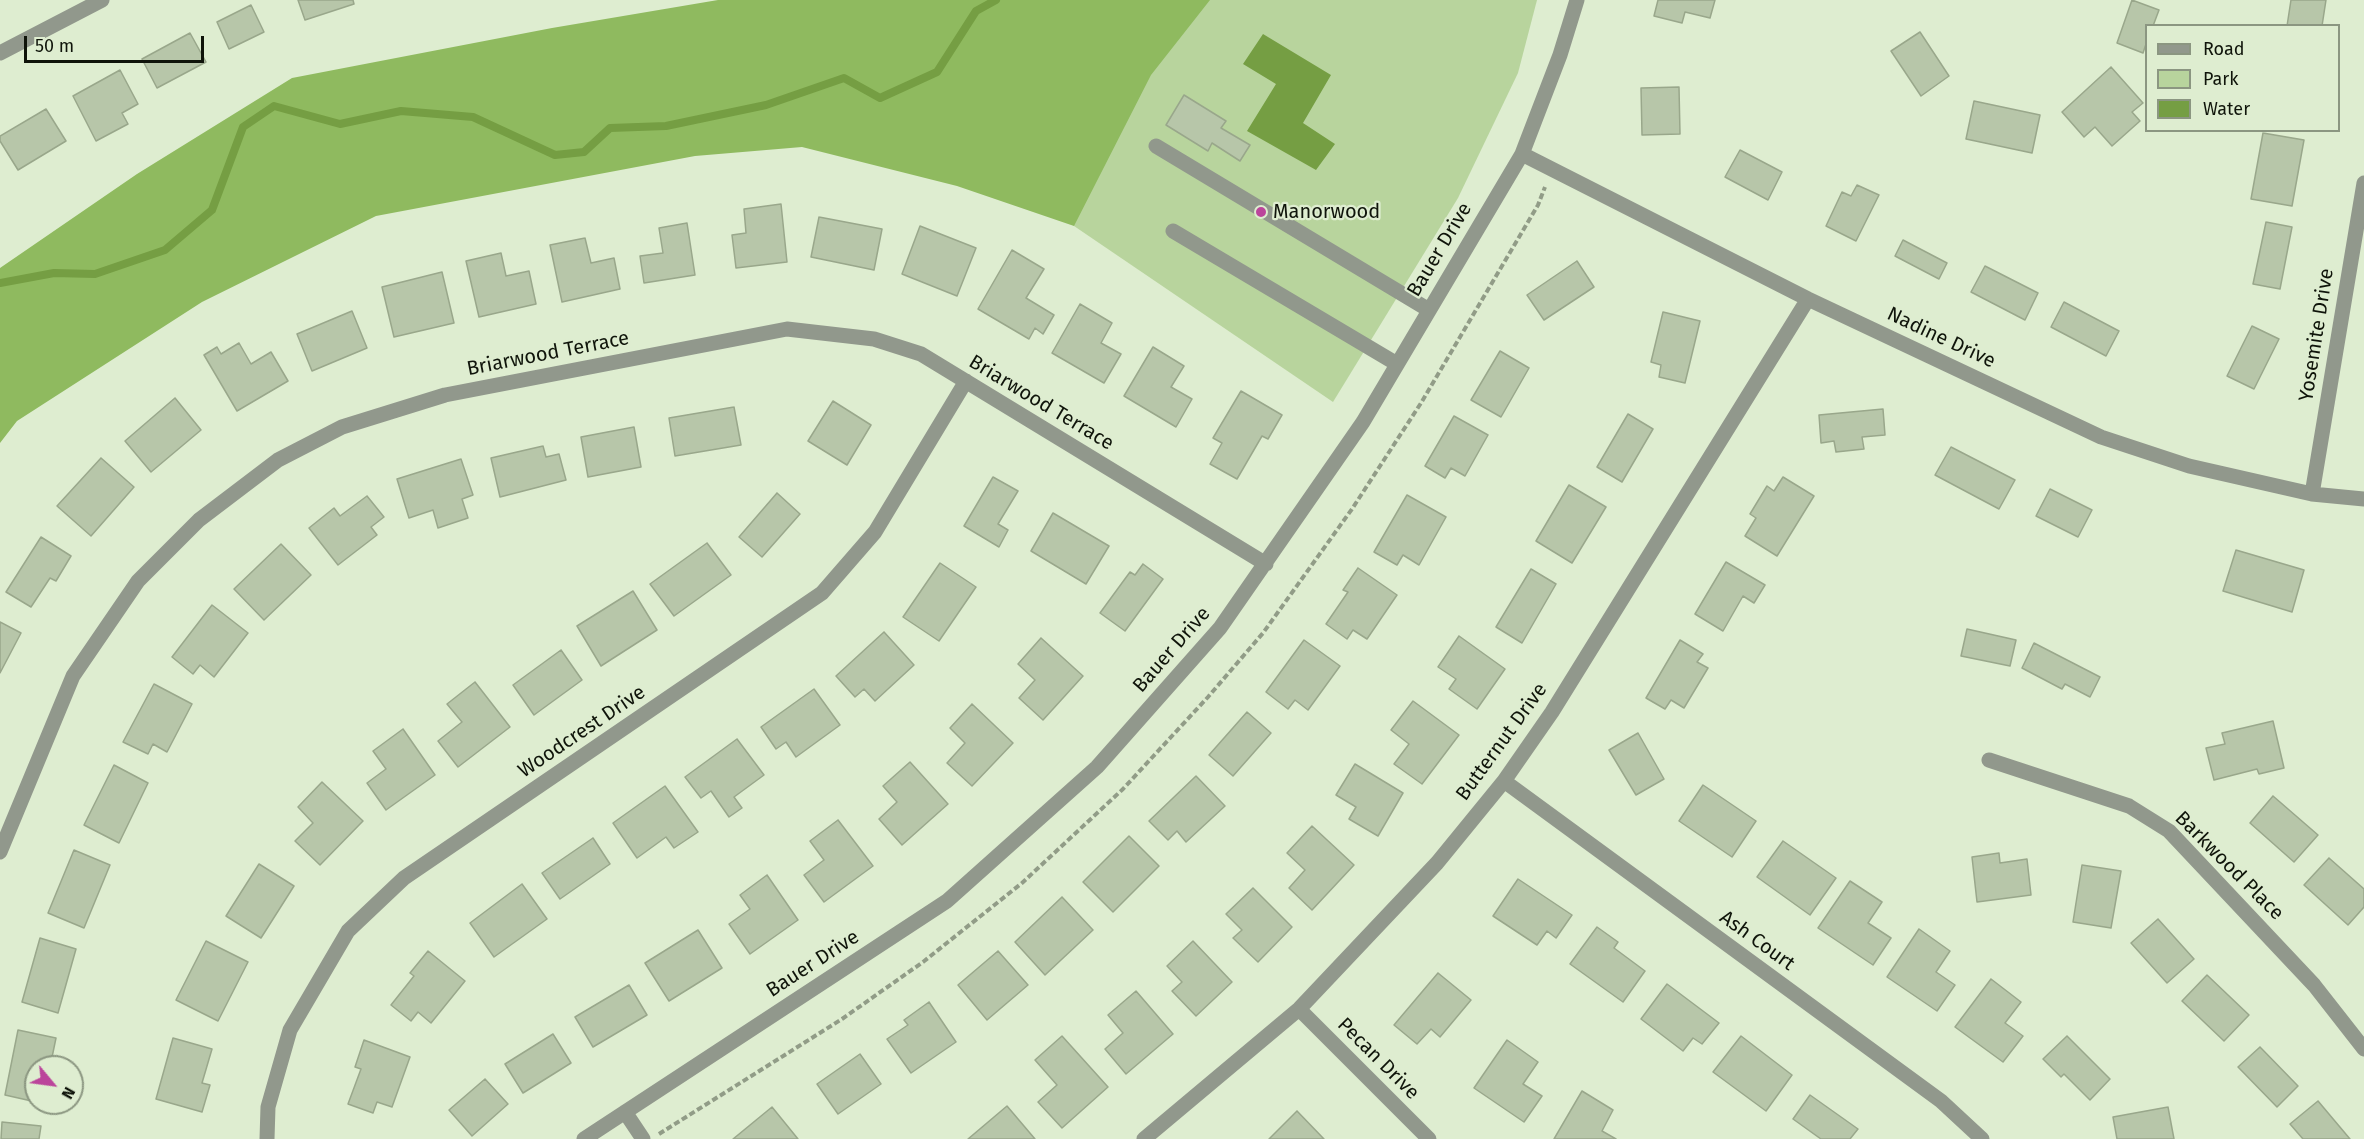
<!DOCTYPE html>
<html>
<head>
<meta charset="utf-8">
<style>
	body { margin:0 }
	#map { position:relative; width:2364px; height:1139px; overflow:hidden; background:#deedd0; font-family:"Fira Sans",sans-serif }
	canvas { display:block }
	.legend { position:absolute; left:2145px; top:24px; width:195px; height:108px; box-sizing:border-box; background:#deedd0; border:2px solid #8b9681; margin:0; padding:8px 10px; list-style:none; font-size:18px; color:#0f140a }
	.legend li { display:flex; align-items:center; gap:12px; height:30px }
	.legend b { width:30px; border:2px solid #8b9681 }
	.north { position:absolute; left:24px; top:1055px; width:60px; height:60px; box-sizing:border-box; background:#deedd0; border:2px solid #8b9681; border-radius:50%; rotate:119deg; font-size:16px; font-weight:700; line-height:24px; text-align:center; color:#0f140a }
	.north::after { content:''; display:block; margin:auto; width:21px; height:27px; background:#bb459b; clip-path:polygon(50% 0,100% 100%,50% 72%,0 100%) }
	.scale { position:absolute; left:24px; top:36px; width:180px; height:27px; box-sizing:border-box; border:3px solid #0f140a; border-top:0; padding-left:8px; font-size:18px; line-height:21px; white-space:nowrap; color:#0f140a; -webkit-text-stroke:4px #deedd0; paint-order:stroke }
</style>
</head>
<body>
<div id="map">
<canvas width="2364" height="1139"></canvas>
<ul class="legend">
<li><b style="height:8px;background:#91988c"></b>Road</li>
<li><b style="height:16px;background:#b8d49d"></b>Park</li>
<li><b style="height:16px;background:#759e43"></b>Water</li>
</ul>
<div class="north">N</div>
<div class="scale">50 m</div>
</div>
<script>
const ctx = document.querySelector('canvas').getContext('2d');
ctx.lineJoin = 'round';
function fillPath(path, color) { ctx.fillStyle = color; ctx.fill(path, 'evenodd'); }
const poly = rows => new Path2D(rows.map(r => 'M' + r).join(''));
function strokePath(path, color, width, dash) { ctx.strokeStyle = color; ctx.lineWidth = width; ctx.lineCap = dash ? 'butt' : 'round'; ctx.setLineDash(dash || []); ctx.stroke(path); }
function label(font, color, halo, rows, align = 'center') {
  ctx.font = font + ' "Fira Sans",sans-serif'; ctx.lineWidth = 4.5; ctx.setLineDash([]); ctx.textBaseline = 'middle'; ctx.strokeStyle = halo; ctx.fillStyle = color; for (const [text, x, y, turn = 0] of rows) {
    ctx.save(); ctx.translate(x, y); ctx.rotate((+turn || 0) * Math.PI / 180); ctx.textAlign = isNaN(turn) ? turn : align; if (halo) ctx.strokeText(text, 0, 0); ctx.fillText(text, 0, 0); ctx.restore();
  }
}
fillPath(poly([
	[1146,0,1537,0,1518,73,1458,198,1333,402,1074,226,1066,118]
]), '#b8d49d');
fillPath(poly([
	[718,0,1210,0,1151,75,1074,226,957,186,802,147,695,156,376,216,202,302,17,421,0,443,0,268,137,174,292,78,552,28]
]), '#8fba5f');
fillPath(poly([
	[1263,34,1331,75,1303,123,1335,144,1316,170,1247,131,1276,84,1243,64]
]), '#759e43');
strokePath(poly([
	[0,283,54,273,95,274,165,250,212,210,243,127,274,106,340,124,401,111,473,117,555,155,584,152,610,128,666,126,766,105,844,78,880,98,937,72,976,11,996,0]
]), '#759e43', 8);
const building = poly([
	[298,0,353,0,354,4,305,20,298,0],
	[1658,0,1715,0,1710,18,1685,12,1682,23,1654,16,1658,0],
	[2132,0,2159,10,2153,26,2146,26,2146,44,2143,53,2117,43,2132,0],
	[2291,0,2326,0,2322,26,2287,26,2291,0],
	[251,5,264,32,229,49,217,22,251,5],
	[1920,32,1949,76,1921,96,1891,51,1920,32],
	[190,33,206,62,157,88,142,59,190,33],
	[2111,67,2143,103,2132,112,2140,121,2112,146,2095,127,2084,137,2062,112,2111,67],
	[120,70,138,104,122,113,128,124,96,141,73,96,120,70],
	[1679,87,1680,134,1642,135,1641,88,1679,87],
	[1184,95,1226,121,1221,128,1250,145,1240,161,1212,143,1208,151,1166,125,1184,95],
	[1974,101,2040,115,2032,153,1966,139,1974,101],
	[46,109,66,141,18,170,0,141,0,136,46,109],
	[2263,133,2304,140,2292,206,2251,199,2263,133],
	[1740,150,1782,172,1768,200,1725,177,1740,150],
	[1857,185,1879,195,1856,241,1826,226,1842,192,1851,196,1857,185],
	[781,204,787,262,736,268,732,235,746,233,744,209,781,204],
	[819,217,882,229,874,270,811,257,819,217],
	[2266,222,2292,227,2280,289,2253,284,2266,222],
	[687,223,695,275,644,283,640,256,663,253,659,228,687,223],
	[920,226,976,248,957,296,902,274,920,226],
	[585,238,591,263,614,258,620,289,562,302,550,245,585,238],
	[1903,240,1947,263,1939,279,1895,256,1903,240],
	[1012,250,1044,269,1026,298,1054,315,1043,334,1035,328,1029,339,978,309,1012,250],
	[501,253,506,276,529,271,536,304,479,317,466,261,501,253],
	[1577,261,1594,287,1544,320,1527,295,1577,261],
	[1985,266,2038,293,2025,320,1971,292,1985,266],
	[442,272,454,323,394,337,382,287,442,272],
	[2064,302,2119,331,2106,356,2051,327,2064,302],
	[1080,304,1112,323,1101,343,1121,354,1104,383,1052,353,1080,304],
	[352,311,367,348,312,371,297,334,352,311],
	[1663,312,1700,321,1685,383,1659,377,1661,365,1651,362,1663,312],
	[2252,326,2279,339,2254,389,2227,376,2252,326],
	[239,343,251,364,271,352,288,381,237,411,204,355,217,347,221,354,239,343],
	[1153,347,1184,366,1171,387,1192,399,1176,427,1124,396,1153,347],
	[1500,351,1529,368,1501,417,1471,400,1500,351],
	[1241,391,1282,415,1268,439,1262,436,1237,479,1210,464,1222,443,1213,438,1241,391],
	[175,398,201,430,151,472,125,441,175,398],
	[833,401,871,425,847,465,808,441,833,401],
	[734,407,741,445,675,456,669,418,734,407],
	[1883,409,1885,435,1862,437,1864,449,1836,452,1834,441,1821,443,1819,415,1883,409],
	[1628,414,1653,429,1622,482,1597,467,1628,414],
	[1454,416,1488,435,1465,476,1451,468,1445,478,1425,466,1454,416],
	[634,427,641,467,588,477,581,437,634,427],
	[543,446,546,457,559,454,566,480,500,497,491,458,543,446],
	[1951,447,2015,480,1999,509,1935,475,1951,447],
	[101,458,134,487,91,536,57,506,101,458],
	[461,459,473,495,462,499,468,518,438,528,433,510,409,518,397,479,461,459],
	[993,477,1018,491,998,524,1008,530,999,547,964,526,993,477],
	[1783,477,1814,496,1777,556,1745,536,1756,518,1750,514,1767,486,1774,491,1783,477],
	[1569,485,1606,507,1572,563,1536,541,1569,485],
	[2050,489,2092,510,2078,537,2036,516,2050,489],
	[777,493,800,514,762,557,739,537,777,493],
	[1407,495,1446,517,1419,565,1403,555,1397,565,1374,552,1407,495],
	[367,496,384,517,371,527,377,535,338,565,309,528,334,508,340,516,367,496],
	[1053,513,1109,546,1086,584,1031,551,1053,513],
	[41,537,71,556,56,581,50,578,31,607,6,592,41,537],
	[707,543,731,575,674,616,650,584,707,543],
	[281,544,311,575,264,620,234,589,281,544],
	[2236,550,2304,570,2292,612,2223,591,2236,550],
	[1726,562,1765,585,1754,603,1743,596,1723,631,1695,614,1726,562],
	[940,563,976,587,939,641,903,617,940,563],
	[1143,564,1163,579,1125,631,1100,613,1130,572,1135,575,1143,564],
	[1358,568,1397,595,1367,639,1353,630,1347,639,1326,624,1348,592,1343,590,1358,568],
	[1531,569,1556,584,1522,643,1496,627,1531,569],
	[633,591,657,630,601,666,577,626,633,591],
	[212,605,248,633,214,677,200,665,193,674,172,657,212,605],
	[0,622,21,633,0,673,0,622],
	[1967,629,2016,640,2010,666,1961,656,1967,629],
	[884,632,914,665,875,701,864,689,855,697,836,676,884,632],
	[1459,636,1505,669,1477,709,1449,689,1456,679,1438,667,1459,636],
	[1041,638,1083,676,1043,720,1019,698,1035,680,1018,664,1041,638],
	[1304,640,1340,666,1308,710,1295,700,1288,709,1266,692,1304,640],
	[1680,640,1703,654,1697,662,1708,668,1684,708,1671,700,1665,709,1646,698,1680,640],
	[2034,643,2100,677,2090,697,2065,684,2062,689,2022,668,2034,643],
	[561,650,582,680,534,715,513,685,561,650],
	[475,682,510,727,458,767,438,741,462,722,447,704,475,682],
	[154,684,192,704,167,752,153,744,148,754,123,742,154,684],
	[814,689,840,725,796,757,786,742,776,749,761,727,814,689],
	[1413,701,1459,735,1422,784,1394,764,1409,744,1391,730,1413,701],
	[972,704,1013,743,972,786,947,763,965,743,950,728,972,704],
	[1247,712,1271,733,1233,776,1209,755,1247,712],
	[2273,721,2284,768,2259,774,2257,769,2214,780,2206,748,2225,744,2222,733,2273,721],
	[403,729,435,775,386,810,367,783,386,769,373,751,403,729],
	[1638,733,1664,779,1636,795,1609,750,1638,733],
	[737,739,764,775,734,797,742,808,729,817,711,791,701,798,685,777,737,739],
	[910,762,948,804,902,845,879,819,897,802,883,786,910,762],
	[1355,764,1403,793,1378,836,1349,819,1356,807,1336,795,1355,764],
	[114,765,148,783,119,843,84,825,114,765],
	[1196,776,1225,806,1186,842,1177,831,1168,840,1149,821,1196,776],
	[322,782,363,821,320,865,295,841,313,823,298,807,322,782],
	[1703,785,1756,821,1732,857,1679,821,1703,785],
	[665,786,698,832,674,848,666,837,637,858,613,823,665,786],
	[2273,796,2318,835,2294,862,2250,823,2273,796],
	[838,820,873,866,824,902,804,875,824,860,810,841,838,820],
	[1312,826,1354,865,1312,910,1289,888,1305,870,1287,853,1312,826],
	[1129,836,1159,866,1113,912,1083,882,1129,836],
	[593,838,610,864,560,899,542,873,593,838],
	[1783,841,1836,878,1810,915,1757,877,1783,841],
	[74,850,110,865,84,928,48,913,74,850],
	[1999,853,2000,863,2027,859,2031,895,1977,902,1972,857,1999,853],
	[2329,858,2364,889,2364,907,2348,925,2304,885,2329,858],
	[259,864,294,886,261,938,226,916,259,864],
	[2082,865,2121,871,2111,928,2073,922,2082,865],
	[767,875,798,920,750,954,729,924,750,909,740,895,767,875],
	[1518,879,1572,915,1556,938,1547,931,1537,945,1493,916,1518,879],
	[1850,881,1882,902,1868,923,1891,938,1873,965,1818,928,1850,881],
	[522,884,547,919,494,957,470,923,522,884],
	[1253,888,1292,927,1258,962,1233,938,1242,930,1226,914,1253,888],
	[1062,897,1093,930,1045,975,1015,942,1062,897],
	[2158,919,2194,959,2167,983,2131,943,2158,919],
	[1597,927,1618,942,1614,948,1645,971,1623,1002,1570,964,1597,927],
	[1919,929,1950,951,1936,972,1955,985,1937,1011,1887,977,1919,929],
	[698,930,722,968,669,1001,645,963,698,930],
	[40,938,76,949,58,1013,22,1002,40,938],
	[206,941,248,962,218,1021,176,1000,206,941],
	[1193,941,1232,982,1196,1016,1172,991,1182,982,1167,966,1193,941],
	[428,951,465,981,431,1023,418,1012,411,1021,391,1005,414,976,410,973,428,951],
	[998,951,1028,985,987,1020,958,985,998,951],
	[1438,973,1471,1000,1440,1037,1431,1029,1417,1044,1394,1025,1438,973],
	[2207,975,2249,1015,2224,1041,2182,1001,2207,975],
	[1991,979,2021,1002,2005,1023,2023,1036,2003,1062,1955,1027,1991,979],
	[1667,984,1719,1023,1702,1044,1693,1038,1683,1051,1641,1019,1667,984],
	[629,985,647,1015,593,1047,575,1017,629,985],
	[1136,991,1173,1034,1126,1074,1105,1049,1123,1033,1108,1015,1136,991],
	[929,1002,956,1042,911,1073,887,1039,908,1025,904,1020,929,1002],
	[18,1030,56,1038,50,1067,36,1067,36,1102,5,1095,18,1030],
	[553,1034,571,1063,523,1093,505,1064,553,1034],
	[1062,1036,1108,1087,1062,1128,1038,1102,1057,1085,1035,1060,1062,1036],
	[1741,1036,1792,1075,1766,1111,1713,1072,1741,1036],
	[2067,1036,2110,1079,2090,1100,2064,1074,2061,1077,2043,1059,2067,1036],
	[173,1038,212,1049,202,1083,210,1085,202,1112,156,1099,173,1038],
	[364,1040,410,1057,392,1107,377,1102,373,1113,348,1104,361,1069,355,1067,364,1040],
	[1507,1040,1538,1062,1523,1084,1542,1096,1524,1122,1474,1088,1507,1040],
	[2260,1047,2298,1086,2277,1107,2238,1067,2260,1047],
	[860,1054,881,1084,838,1114,817,1084,860,1054],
	[485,1079,508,1104,472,1136,449,1110,485,1079],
	[1582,1091,1613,1110,1602,1131,1616,1139,1554,1139,1582,1091],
	[1810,1095,1858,1129,1850,1139,1821,1139,1793,1119,1810,1095],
	[2318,1101,2350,1139,2303,1139,2290,1124,2318,1101],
	[1007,1106,1035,1139,968,1139,1007,1106],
	[772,1107,798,1139,733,1139,772,1107],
	[2168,1107,2174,1139,2117,1139,2113,1117,2168,1107],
	[1297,1111,1324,1139,1269,1139,1297,1111],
	[2,1122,41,1126,39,1139,1,1139,2,1122]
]);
fillPath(building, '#b7c6a9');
strokePath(building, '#99a78b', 1.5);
strokePath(poly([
	[659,1134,842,1019,923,962,1022,883,1123,789,1208,697,1263,633,1352,509,1421,403,1538,205,1545,187]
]), '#919c87', 4, [6, 3]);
strokePath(poly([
	[0,53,102,0],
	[1156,146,1429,310],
	[1522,154,1808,299,2101,437,2189,466,2312,494,2364,499],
	[1173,231,1397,364],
	[2312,494,2364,183],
	[1989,760,2129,806,2169,831,2314,985,2364,1049],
	[1504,781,1941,1101,1982,1139],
	[0,852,73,676,138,581,199,520,278,460,342,427,445,395,787,329,874,339,921,354,1266,564],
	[1299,1009,1429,1139],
	[625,1112,643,1139],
	[267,1139,268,1107,290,1030,348,931,404,878,822,593,875,532,966,381],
	[584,1139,947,901,1097,767,1220,628,1363,422,1522,154,1560,55,1577,0],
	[1144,1139,1299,1009,1437,863,1504,781,1552,712,1808,299]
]), '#91988c', 15);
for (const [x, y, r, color] of [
	[1261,212,6,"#bb459b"]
]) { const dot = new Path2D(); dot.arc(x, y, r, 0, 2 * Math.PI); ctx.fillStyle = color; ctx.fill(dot); strokePath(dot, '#deedd0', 2); }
label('20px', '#0f140a', '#deedd0', [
	["Manorwood",1273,212]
], 'left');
label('20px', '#0f140a', '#deedd0', [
	["Bauer Drive",1440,250,-59],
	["Yosemite Drive",2317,335,-81],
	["Nadine Drive",1941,338,25],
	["Briarwood Terrace",548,354,-11],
	["Briarwood Terrace",1041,403,31],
	["Bauer Drive",1172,650,-49],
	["Woodcrest Drive",582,732,-34],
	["Butternut Drive",1502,742,-54],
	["Barkwood Place",2229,866,45],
	["Ash Court",1757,941,36],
	["Bauer Drive",813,964,-33],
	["Pecan Drive",1378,1059,45]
]);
</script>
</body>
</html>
